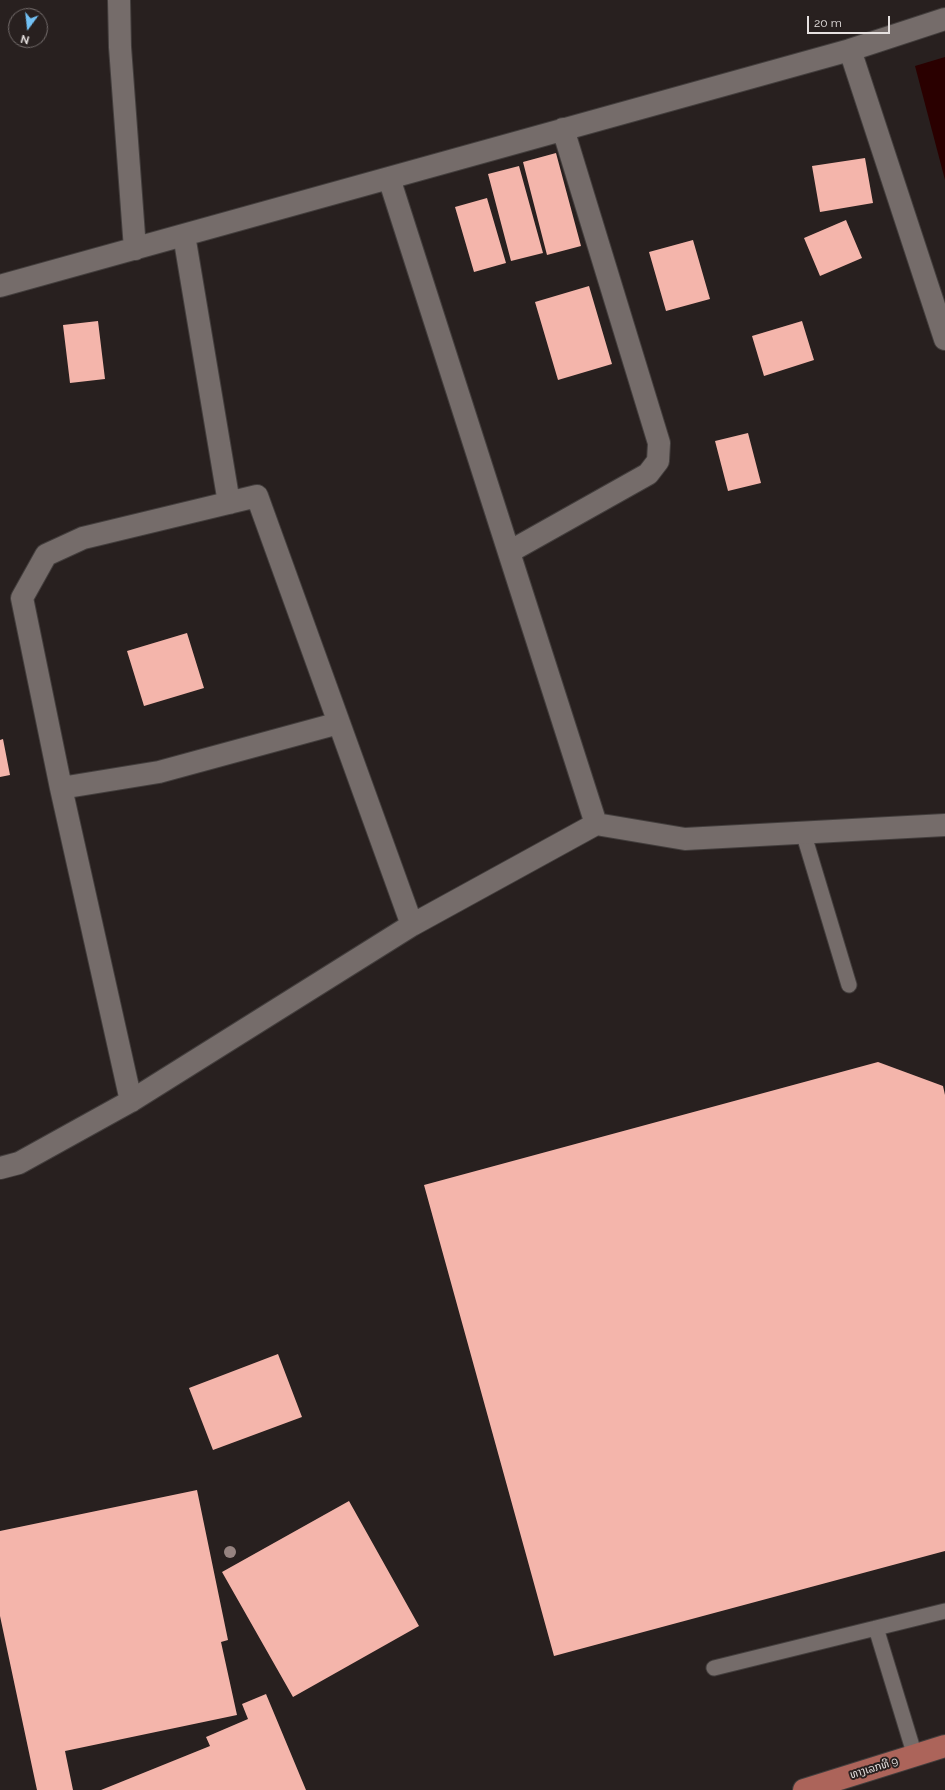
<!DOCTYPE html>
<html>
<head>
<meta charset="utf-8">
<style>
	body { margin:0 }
	#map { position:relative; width:945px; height:1790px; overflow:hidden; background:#28201f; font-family:Raleway,sans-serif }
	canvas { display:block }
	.north { position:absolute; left:8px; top:8px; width:40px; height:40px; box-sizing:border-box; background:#28201f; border:1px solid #746d6c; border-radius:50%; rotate:195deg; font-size:11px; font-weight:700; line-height:16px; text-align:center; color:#e6e1e0 }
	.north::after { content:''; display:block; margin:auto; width:14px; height:18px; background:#72c1f5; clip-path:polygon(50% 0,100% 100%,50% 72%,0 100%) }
	.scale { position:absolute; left:807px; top:16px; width:83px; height:18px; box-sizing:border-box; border:2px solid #e6e1e0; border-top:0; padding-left:5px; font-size:12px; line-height:14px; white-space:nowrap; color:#e6e1e0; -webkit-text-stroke:3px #28201f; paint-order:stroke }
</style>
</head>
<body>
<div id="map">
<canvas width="945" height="1790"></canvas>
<div class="north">N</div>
<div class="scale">20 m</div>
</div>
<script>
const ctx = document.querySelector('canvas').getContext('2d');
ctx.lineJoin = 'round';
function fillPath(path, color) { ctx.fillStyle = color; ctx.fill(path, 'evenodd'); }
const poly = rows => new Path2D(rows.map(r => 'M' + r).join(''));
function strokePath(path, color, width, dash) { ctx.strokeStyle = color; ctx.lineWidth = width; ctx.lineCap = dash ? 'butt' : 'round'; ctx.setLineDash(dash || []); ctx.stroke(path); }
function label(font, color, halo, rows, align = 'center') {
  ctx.font = font + ' Raleway,"Noto Sans Lao",sans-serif'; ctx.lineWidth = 4; ctx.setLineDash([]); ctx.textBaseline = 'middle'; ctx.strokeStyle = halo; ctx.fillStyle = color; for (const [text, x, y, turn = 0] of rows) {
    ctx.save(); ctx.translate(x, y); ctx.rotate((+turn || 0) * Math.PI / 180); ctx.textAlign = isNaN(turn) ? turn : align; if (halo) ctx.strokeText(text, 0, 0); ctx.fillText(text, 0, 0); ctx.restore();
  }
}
fillPath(poly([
	[945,57,945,180,915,66]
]), '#2a0000');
fillPath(poly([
	[556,153,581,246,547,255,523,162],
	[865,158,873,203,820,212,812,166],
	[519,166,543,253,511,261,488,174],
	[487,198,506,263,474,272,455,207],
	[846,220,862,258,820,276,804,238],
	[693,240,710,299,666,311,649,252],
	[589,286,612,364,558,380,535,302],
	[98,321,105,379,70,383,63,325],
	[802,321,814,360,764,376,752,336],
	[748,433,761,483,728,491,715,441],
	[187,633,204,688,144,706,127,651],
	[3,739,10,775,0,777,0,740],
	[878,1062,943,1086,945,1095,945,1551,554,1656,424,1185],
	[278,1354,302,1417,213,1450,189,1388],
	[197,1490,228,1640,221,1642,237,1715,65,1751,73,1790,37,1790,0,1616,0,1531],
	[349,1501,419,1626,293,1697,222,1572],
	[266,1694,306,1790,101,1790,210,1746,206,1737,248,1719,242,1704]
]), '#f4b5ab');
const lane = poly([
	[803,832,849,985],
	[876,1628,915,1756],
	[714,1668,945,1611]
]);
const street = poly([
	[119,0,120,47,135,249],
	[850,50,945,339],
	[389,178,596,824],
	[184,235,229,503],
	[0,286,850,50,945,19],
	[509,552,648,474,658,461,659,443,563,129],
	[61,788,159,772,339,723],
	[131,1101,61,788,22,598,46,555,83,538,257,496,412,925],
	[0,1168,19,1163,131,1101,412,925,596,824,685,839,945,825]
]);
const primary = poly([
	[804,1790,945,1746]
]);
strokePath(lane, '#433e3d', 17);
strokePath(street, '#433e3d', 24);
strokePath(primary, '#433e3d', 24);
strokePath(lane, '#756c6a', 15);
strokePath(street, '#756c6a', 22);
strokePath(primary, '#ac645a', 22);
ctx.fillStyle = '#968380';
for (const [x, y] of [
	[230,1552]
]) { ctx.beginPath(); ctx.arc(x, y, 6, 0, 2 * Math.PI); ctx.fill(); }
label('11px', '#e6e1e0', '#28201f', [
	["ທາງເລກທີ 9",874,1768,-17]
]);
</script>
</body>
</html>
